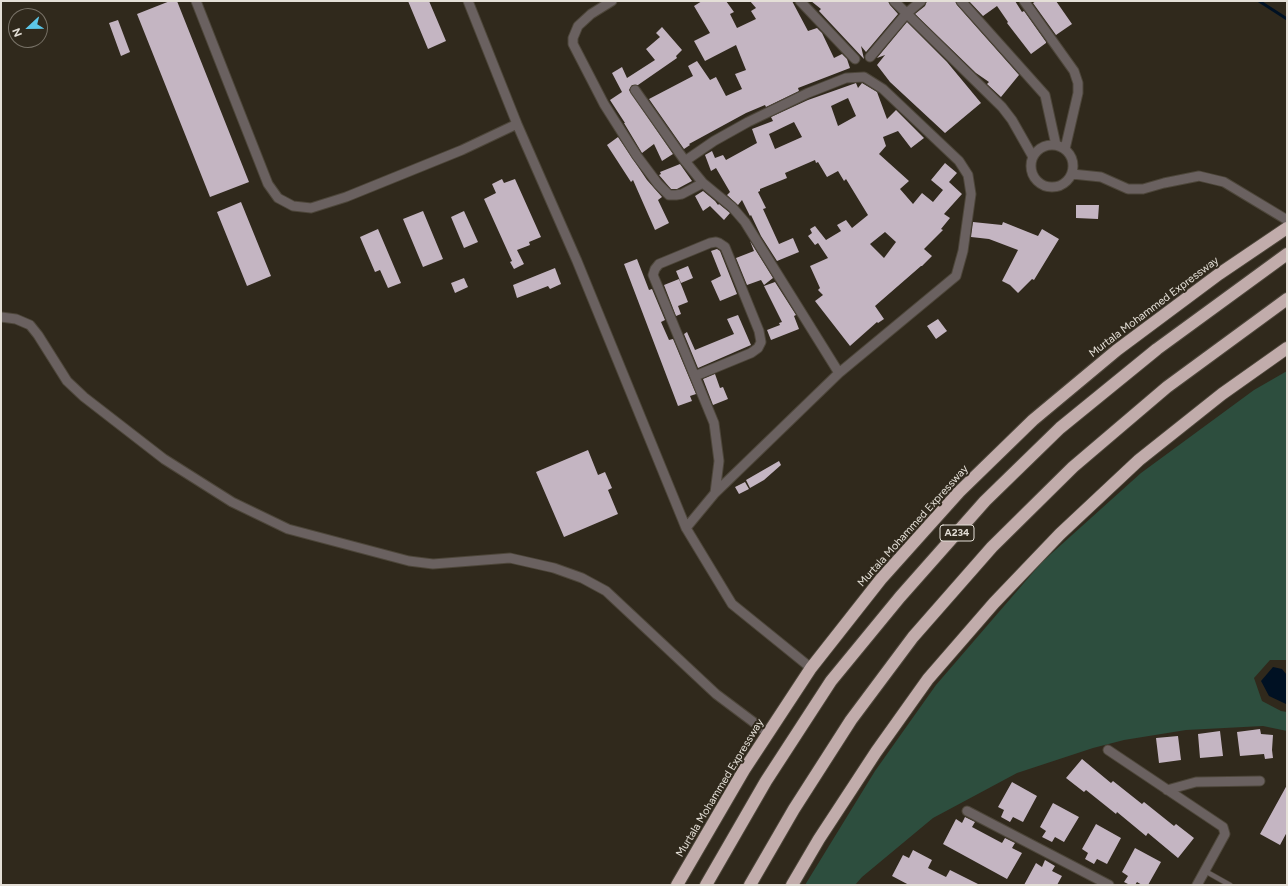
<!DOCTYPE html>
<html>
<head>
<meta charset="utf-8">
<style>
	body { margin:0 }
	#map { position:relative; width:1288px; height:886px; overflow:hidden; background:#30291c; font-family:Figtree,sans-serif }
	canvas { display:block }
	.frame { position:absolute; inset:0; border:2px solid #e4dfd7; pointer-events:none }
	.north { position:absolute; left:8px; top:8px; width:40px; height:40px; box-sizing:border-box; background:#30291c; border:1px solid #787267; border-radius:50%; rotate:248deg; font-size:11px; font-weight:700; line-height:16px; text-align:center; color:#e4dfd7 }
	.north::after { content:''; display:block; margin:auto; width:14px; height:18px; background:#5cc7e8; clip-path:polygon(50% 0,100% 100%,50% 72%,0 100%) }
</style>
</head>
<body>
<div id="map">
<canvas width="1288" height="886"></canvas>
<div class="frame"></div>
<div class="north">N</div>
</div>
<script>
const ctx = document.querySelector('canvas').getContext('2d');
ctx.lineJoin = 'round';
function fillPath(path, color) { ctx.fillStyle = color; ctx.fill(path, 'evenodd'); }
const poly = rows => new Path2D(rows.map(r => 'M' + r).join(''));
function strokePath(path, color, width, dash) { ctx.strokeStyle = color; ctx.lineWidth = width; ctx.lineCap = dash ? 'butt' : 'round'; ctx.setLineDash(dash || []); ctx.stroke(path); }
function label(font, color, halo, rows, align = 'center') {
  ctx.font = font + ' Figtree,sans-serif'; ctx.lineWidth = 4; ctx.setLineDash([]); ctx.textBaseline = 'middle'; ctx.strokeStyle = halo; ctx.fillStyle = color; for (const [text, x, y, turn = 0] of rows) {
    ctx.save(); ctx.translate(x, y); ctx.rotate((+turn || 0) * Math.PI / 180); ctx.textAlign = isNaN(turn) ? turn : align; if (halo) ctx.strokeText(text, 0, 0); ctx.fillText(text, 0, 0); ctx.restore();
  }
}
fillPath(poly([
	[1287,371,1287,660,1270,660,1254,678,1262,701,1281,711,1287,712,1287,731,1263,726,1186,730,1124,740,1093,748,1017,773,933,818,862,877,855,885,805,885,875,771,936,685,1042,562,1141,473,1254,390]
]), '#2d4e3e');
fillPath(poly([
	[1273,667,1282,669,1287,675,1287,704,1286,704,1269,696,1261,681]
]), '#001123');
strokePath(poly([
	[1259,1,1287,19]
]), '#001123', 3);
fillPath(poly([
	[170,1,177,1,249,182,210,197,137,14],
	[408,1,429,1,446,41,428,49],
	[702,1,726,1,734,12,730,14,737,28,756,19,751,11,756,8,750,1,792,1,808,31,817,28,822,33,834,58,842,54,847,59,850,68,798,88,799,91,766,107,765,105,746,113,689,144,690,145,684,149,649,99,693,76,688,66,697,61,710,80,716,77,726,96,742,89,735,74,746,70,736,45,705,61,694,41,710,33,694,6],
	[811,1,888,1,890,5,898,14,866,52,861,46,864,59,819,11,821,9],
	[927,1,955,1,957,5,1019,75,1001,97,987,84,989,82,976,73,915,14,925,6],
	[969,1,1015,1,1022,12,1024,11,1046,42,1046,43,1031,54,1007,23,1008,22,997,6,983,16],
	[1036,1,1056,1,1072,24,1056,35,1033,3],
	[118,20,130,52,121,56,109,23],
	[907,22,947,62,981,103,945,133,890,82,877,65,885,55,877,58],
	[662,27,682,50,676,56,677,58,638,85,632,85,629,90,673,154,662,161,654,144,642,153,624,123,625,123,610,100,622,92,612,73,622,67,627,78,655,60,646,49,660,37,656,33],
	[856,83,858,88,862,83,877,92,887,119,896,110,924,138,911,148,898,131,883,137,886,146,879,154,909,181,900,189,913,204,922,193,933,202,943,190,931,180,945,163,957,173,949,182,962,194,944,214,950,218,941,229,943,230,924,249,932,256,922,266,921,266,875,306,884,319,878,323,877,322,850,346,815,301,823,295,818,290,820,288,810,266,828,258,818,243,815,245,808,236,812,233,810,229,815,226,826,240,841,231,837,225,846,220,852,228,868,215,846,179,844,181,838,171,827,177,818,162,816,163,815,160,785,173,787,178,760,189,760,191,758,192,766,208,763,209,779,244,793,238,799,252,777,261,761,236,751,215,750,216,742,200,738,205,727,195,730,192,716,168,711,171,705,155,712,151,715,158,723,155,726,160,757,143,752,129,773,121,771,117,808,100],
	[848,98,856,116,838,126,831,106],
	[794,122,802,137,775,149,769,134],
	[885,232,896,242,884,258,870,244],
	[618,137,647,180,662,197,658,200,669,223,655,230,633,180,631,182,607,145],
	[680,164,692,181,677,189,671,189,659,175,661,174,660,172],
	[502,179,504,183,515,179,541,237,529,242,530,245,517,250,524,264,514,269,510,262,512,261,484,199,496,193,492,184],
	[703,191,715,201,718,205,719,204,730,213,724,220,710,206,703,211,695,196],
	[241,202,271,276,247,286,217,212],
	[1076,205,1099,205,1098,219,1076,218],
	[423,211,443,259,423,267,403,219],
	[464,211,478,242,464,248,451,217],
	[973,222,1002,225,1003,222,1038,236,1042,229,1059,239,1034,280,1032,279,1018,293,1010,285,1002,281,1018,250,989,239,971,237],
	[378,229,401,283,388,288,380,270,375,272,360,237],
	[750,241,773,278,764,285,761,280,747,285,736,258,754,251],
	[717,249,720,251,737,294,720,301,711,281,721,276,711,251],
	[637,259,649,290,652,289,665,320,661,322,669,340,673,339,696,394,690,396,692,401,678,406,624,264],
	[688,266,693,278,681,283,676,271],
	[555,268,561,284,550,289,548,286,517,298,513,285],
	[464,278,468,287,455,293,451,283],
	[679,279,688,302,678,306,681,314,676,316,664,285],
	[775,282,796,315,794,316,799,329,771,340,767,330,780,325,779,323,782,322,764,286],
	[738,315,751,345,698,368,684,334,687,332,695,350,734,334,727,319],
	[938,319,947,331,936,339,927,326],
	[715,374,720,388,723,387,728,399,713,405,703,379],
	[588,450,598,475,605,472,612,488,608,490,618,514,564,537,536,472],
	[779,461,781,465,764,480,750,488,746,480],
	[745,482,749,489,739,494,735,487],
	[1260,729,1261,734,1273,735,1272,750,1273,758,1265,759,1264,754,1240,756,1237,732],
	[1220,731,1223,756,1200,758,1198,734],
	[1178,736,1181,760,1159,763,1156,738],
	[1082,759,1111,783,1113,781,1142,804,1144,802,1174,826,1176,824,1194,838,1178,858,1148,833,1146,836,1117,812,1116,814,1086,790,1084,792,1066,778],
	[1012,782,1037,796,1023,822,1013,817,1010,822,1001,817,1004,810,998,807],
	[1287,785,1287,832,1280,845,1260,834],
	[1053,803,1079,817,1064,842,1055,837,1052,842,1042,837,1046,831,1040,827],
	[965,817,975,822,972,827,1002,843,1005,838,1015,843,1012,848,1022,853,1007,879,943,844,956,819,962,823],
	[1096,824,1121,838,1107,864,1097,859,1094,864,1085,859,1088,853,1082,849],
	[1135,848,1161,862,1148,885,1142,885,1137,882,1135,885,1130,885,1124,882,1128,876,1122,872],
	[913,850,932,860,928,868,946,877,950,870,980,885,909,885,892,876,903,855,909,858],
	[1045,860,1055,866,1052,871,1062,876,1057,885,1024,885,1036,863,1042,867]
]), '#c4b5c2');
const lane = poly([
	[1205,871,1230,885]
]);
const street = poly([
	[196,1,268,184,278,198,293,206,311,208,346,197,462,150,517,124],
	[468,1,517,124,577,261,686,528,732,604,811,668],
	[612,1,591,14,578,26,573,38,573,44,604,104,637,156,658,184,669,195,676,195,682,194,703,183],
	[800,1,855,59],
	[894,1,1002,107,1012,120,1033,157],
	[961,1,1045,95,1056,145],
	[1024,1,1074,71,1078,83,1078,93,1065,149],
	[870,57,907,13,921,1],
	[635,90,685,161,703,183,732,207,745,222,839,373],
	'1031 166a21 21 0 1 1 42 0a21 21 0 1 1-42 0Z',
	[685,161,714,141,748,122,808,93,846,78,864,77,883,89,959,161,968,175,971,194,963,251,956,276,839,373,715,493],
	[1072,174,1101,177,1128,189,1143,189,1164,183,1199,176,1224,182,1287,220],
	[1,317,16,319,30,325,38,335,67,381,84,397,164,459,232,502,288,529,409,561,433,564,510,558,554,568,582,578,606,591,716,694,768,733],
	[686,528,715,493,719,461,714,423,653,275,655,269,659,264,710,243,716,242,719,243,725,247,759,331,761,342,758,348,751,353,695,376],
	[1108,750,1223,827,1225,834,1197,885],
	[1167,790,1196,782,1260,781],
	[967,811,1109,885]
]);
const highway = poly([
	[677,885,744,770,811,668,881,579,959,492,1033,420,1117,350,1219,274,1287,228],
	[706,885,766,781,831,681,900,597,985,501,1060,428,1157,349,1287,254],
	[750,885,794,809,851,720,913,637,992,547,1073,467,1167,387,1287,299],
	[792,885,819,839,876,752,928,679,994,603,1060,534,1139,460,1222,394,1287,348]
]);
strokePath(lane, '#4d463a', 6);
strokePath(street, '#4d463a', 11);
strokePath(highway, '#4d463a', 14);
strokePath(lane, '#6a6160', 4.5);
strokePath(street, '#6a6160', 9);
strokePath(highway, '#c1acab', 12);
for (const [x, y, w] of [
	[957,533,34]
]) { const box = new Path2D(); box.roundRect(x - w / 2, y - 8, w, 16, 3); ctx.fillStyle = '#30291c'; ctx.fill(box); strokePath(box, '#e4dfd7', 1); }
label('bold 10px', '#e4dfd7', null, [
	["A234",957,533]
]);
label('11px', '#e4dfd7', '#30291c', [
	["Murtala Mohammed Expressway",1154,307,-37],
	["Murtala Mohammed Expressway",913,526,-48],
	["Murtala Mohammed Expressway",720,788,-59]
]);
</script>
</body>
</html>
